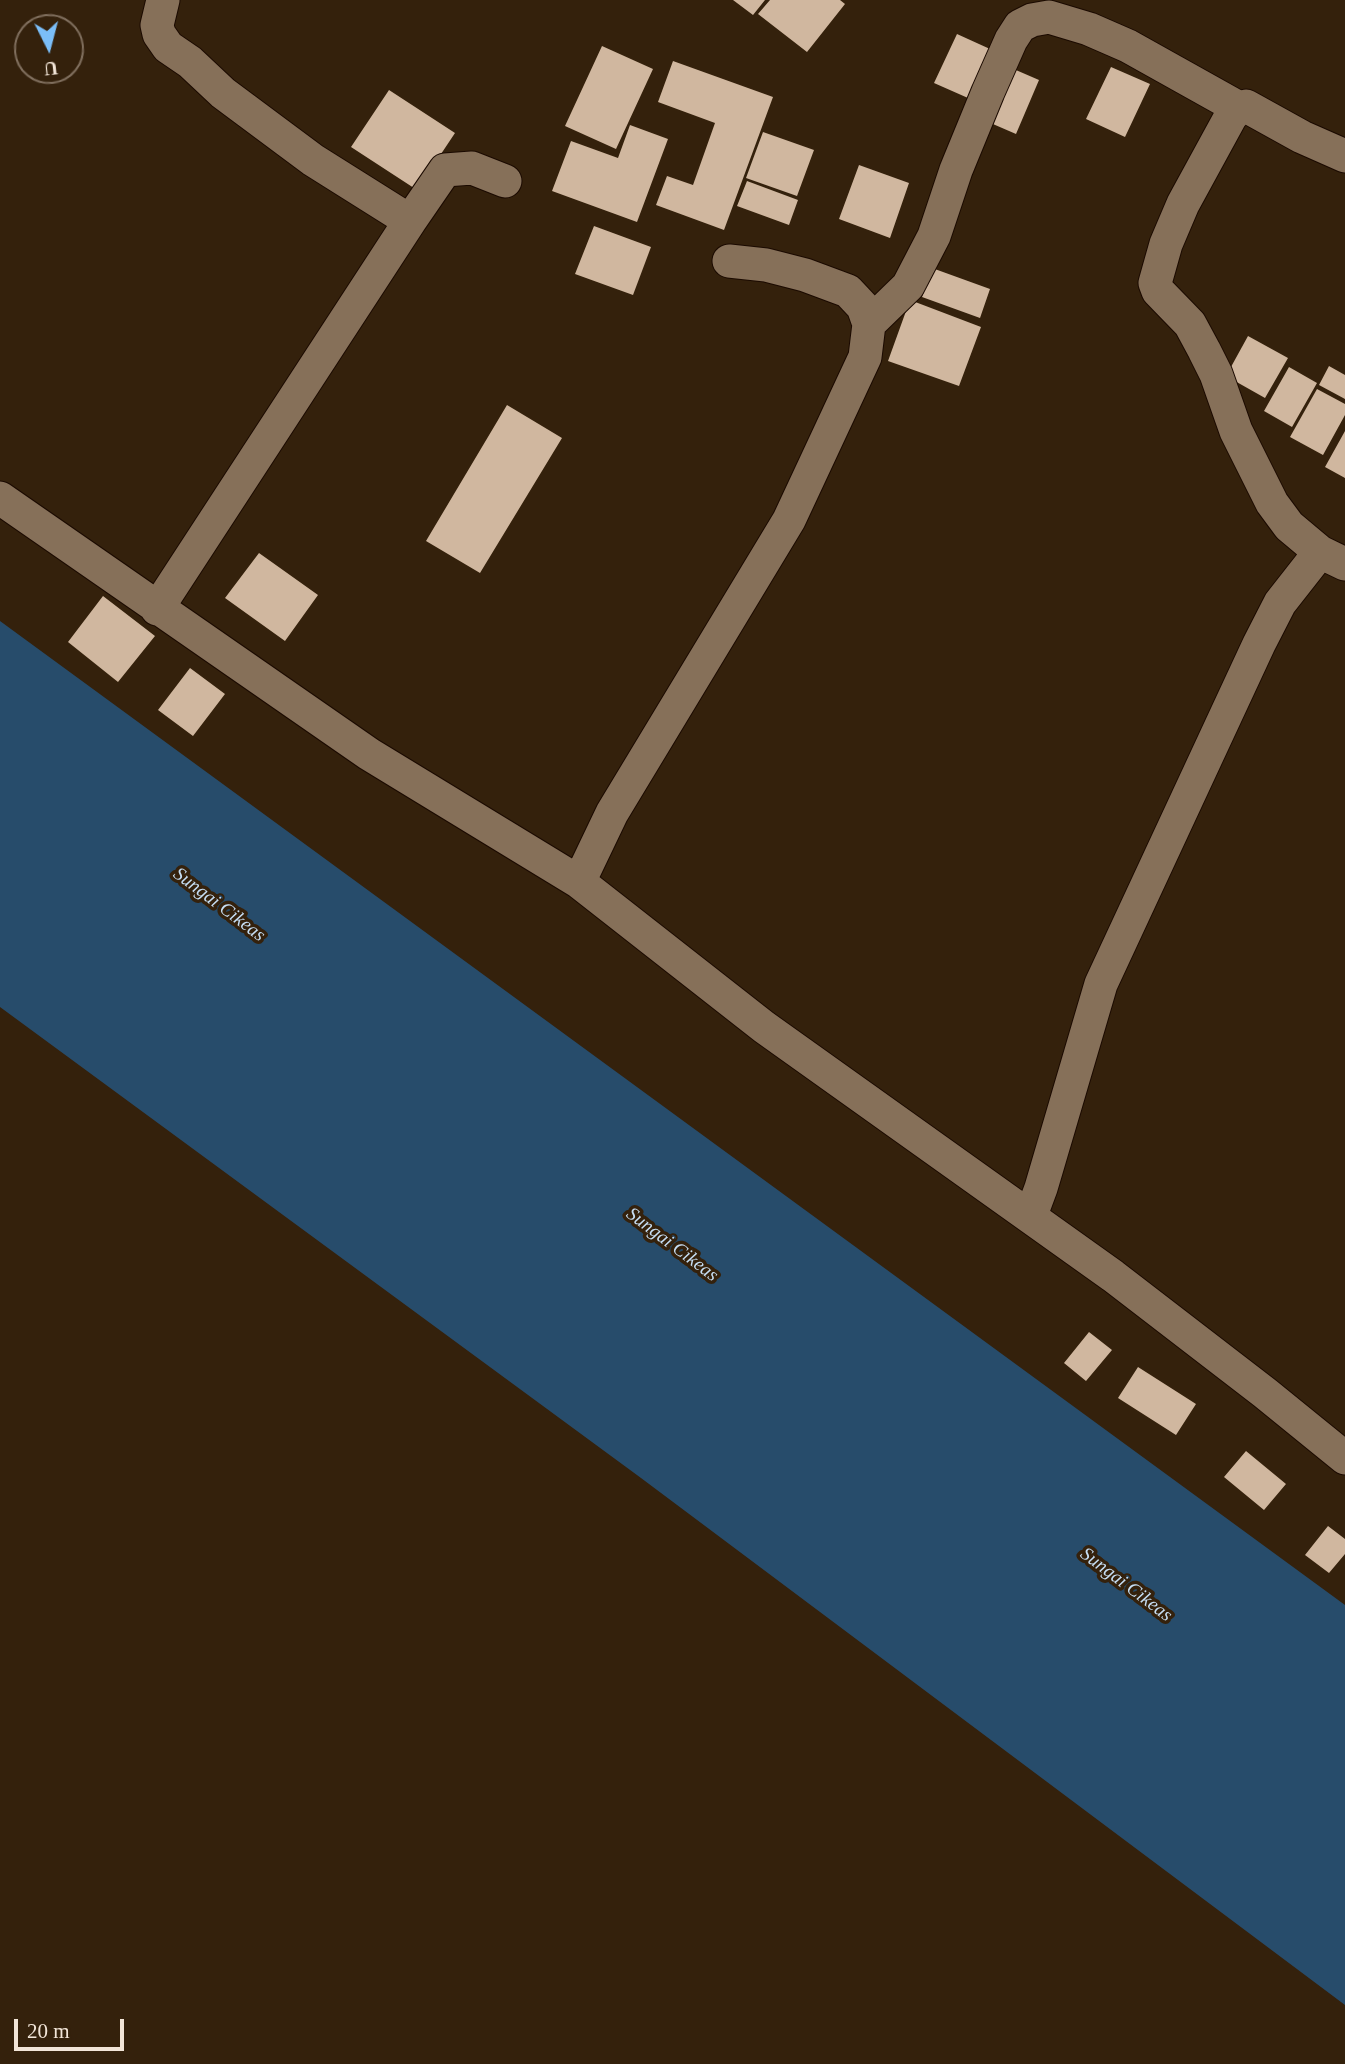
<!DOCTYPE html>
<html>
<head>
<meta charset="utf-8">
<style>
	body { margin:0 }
	#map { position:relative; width:1345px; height:2064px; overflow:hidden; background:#34210c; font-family:Georgia,serif }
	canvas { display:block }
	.north { position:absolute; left:14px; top:14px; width:70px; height:70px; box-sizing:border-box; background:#34210c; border:2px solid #806f5e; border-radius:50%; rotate:174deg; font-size:19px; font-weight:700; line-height:28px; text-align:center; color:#f2e5d8 }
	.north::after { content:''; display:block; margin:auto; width:24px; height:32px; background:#7bbef8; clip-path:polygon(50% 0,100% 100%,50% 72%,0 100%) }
	.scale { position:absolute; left:14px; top:2019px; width:110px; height:32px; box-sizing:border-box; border:4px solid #f2e5d8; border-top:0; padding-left:9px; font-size:21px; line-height:24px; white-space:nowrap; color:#f2e5d8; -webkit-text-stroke:5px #34210c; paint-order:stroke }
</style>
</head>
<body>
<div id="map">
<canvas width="1345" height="2064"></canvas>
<div class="north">U</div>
<div class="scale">20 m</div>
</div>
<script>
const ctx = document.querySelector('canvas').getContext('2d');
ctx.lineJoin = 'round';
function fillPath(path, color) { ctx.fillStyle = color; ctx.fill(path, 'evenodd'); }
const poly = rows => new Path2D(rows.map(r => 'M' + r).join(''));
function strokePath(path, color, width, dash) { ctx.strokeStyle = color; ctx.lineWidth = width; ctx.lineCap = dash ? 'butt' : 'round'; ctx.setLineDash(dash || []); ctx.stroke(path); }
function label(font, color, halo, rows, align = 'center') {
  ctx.font = font + ' Georgia,serif'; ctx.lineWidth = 7; ctx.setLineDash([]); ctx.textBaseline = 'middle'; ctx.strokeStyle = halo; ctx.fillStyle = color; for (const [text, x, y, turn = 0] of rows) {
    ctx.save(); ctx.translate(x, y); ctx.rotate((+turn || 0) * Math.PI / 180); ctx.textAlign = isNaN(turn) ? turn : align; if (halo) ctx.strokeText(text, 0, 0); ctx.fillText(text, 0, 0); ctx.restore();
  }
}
fillPath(poly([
	[0,621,1345,1605,1345,2005,641,1478,0,1007]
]), '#274c6b');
fillPath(poly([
	[733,0,765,0,753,15],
	[770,0,840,0,845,4,807,52,758,14],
	[957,34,990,49,968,98,934,83],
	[602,46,653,69,616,149,565,126],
	[673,61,773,97,724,230,656,205,667,176,693,185,715,123,658,102],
	[1002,64,1039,80,1016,134,979,118],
	[1111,67,1150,84,1125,137,1086,119],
	[389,90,455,133,417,190,351,147],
	[630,125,668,139,637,222,552,191,571,141,618,158],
	[763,132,814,150,797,196,746,178],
	[859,165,909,183,890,238,839,219],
	[747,181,798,200,789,225,737,206],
	[594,226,651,247,633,295,575,274],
	[932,268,990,289,980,318,922,297],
	[910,300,981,327,959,386,888,361],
	[1248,336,1288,358,1265,398,1226,376],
	[1329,366,1345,375,1345,399,1319,385],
	[1289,367,1317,383,1292,427,1264,411],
	[1317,389,1345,404,1345,415,1323,455,1290,437],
	[507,405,562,438,480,573,426,541],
	[1345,431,1345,478,1325,467],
	[259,553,318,595,285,641,225,598],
	[103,596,155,636,118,682,68,642],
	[190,668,225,694,193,736,158,710],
	[1089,1332,1112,1350,1086,1381,1064,1363],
	[1138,1367,1196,1404,1176,1435,1118,1398],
	[1246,1451,1286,1484,1264,1510,1224,1477],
	[1328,1526,1345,1539,1345,1554,1329,1573,1305,1555]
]), '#d0b79f');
const street = poly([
	[163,0,157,25,159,34,168,47,190,62,223,93,313,160,410,221],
	[869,324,908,286,934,236,956,170,988,92,1011,40,1020,26,1032,20,1049,17,1089,29,1128,46,1239,108],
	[0,498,369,754,579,882,764,1027,1113,1276,1265,1393,1345,1458],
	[1320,552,1289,526,1272,503,1236,431,1216,374,1204,350,1190,324,1158,291,1155,283,1166,244,1183,204,1231,116,1239,108,1246,106,1302,137,1345,156],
	[157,609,410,221,445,170,472,168,505,181],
	[579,882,612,813,789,520,865,357,869,324,863,307,848,291,805,275,766,265,729,261],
	[1031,1215,1041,1188,1101,984,1259,644,1280,603,1320,552,1345,564]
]);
strokePath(street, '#1b0a00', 35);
strokePath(street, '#867059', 33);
label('italic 19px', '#c6def4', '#34210c', [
	["Sungai Cikeas",219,905,37],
	["Sungai Cikeas",672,1245,37],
	["Sungai Cikeas",1126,1585,37]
]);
</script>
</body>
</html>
